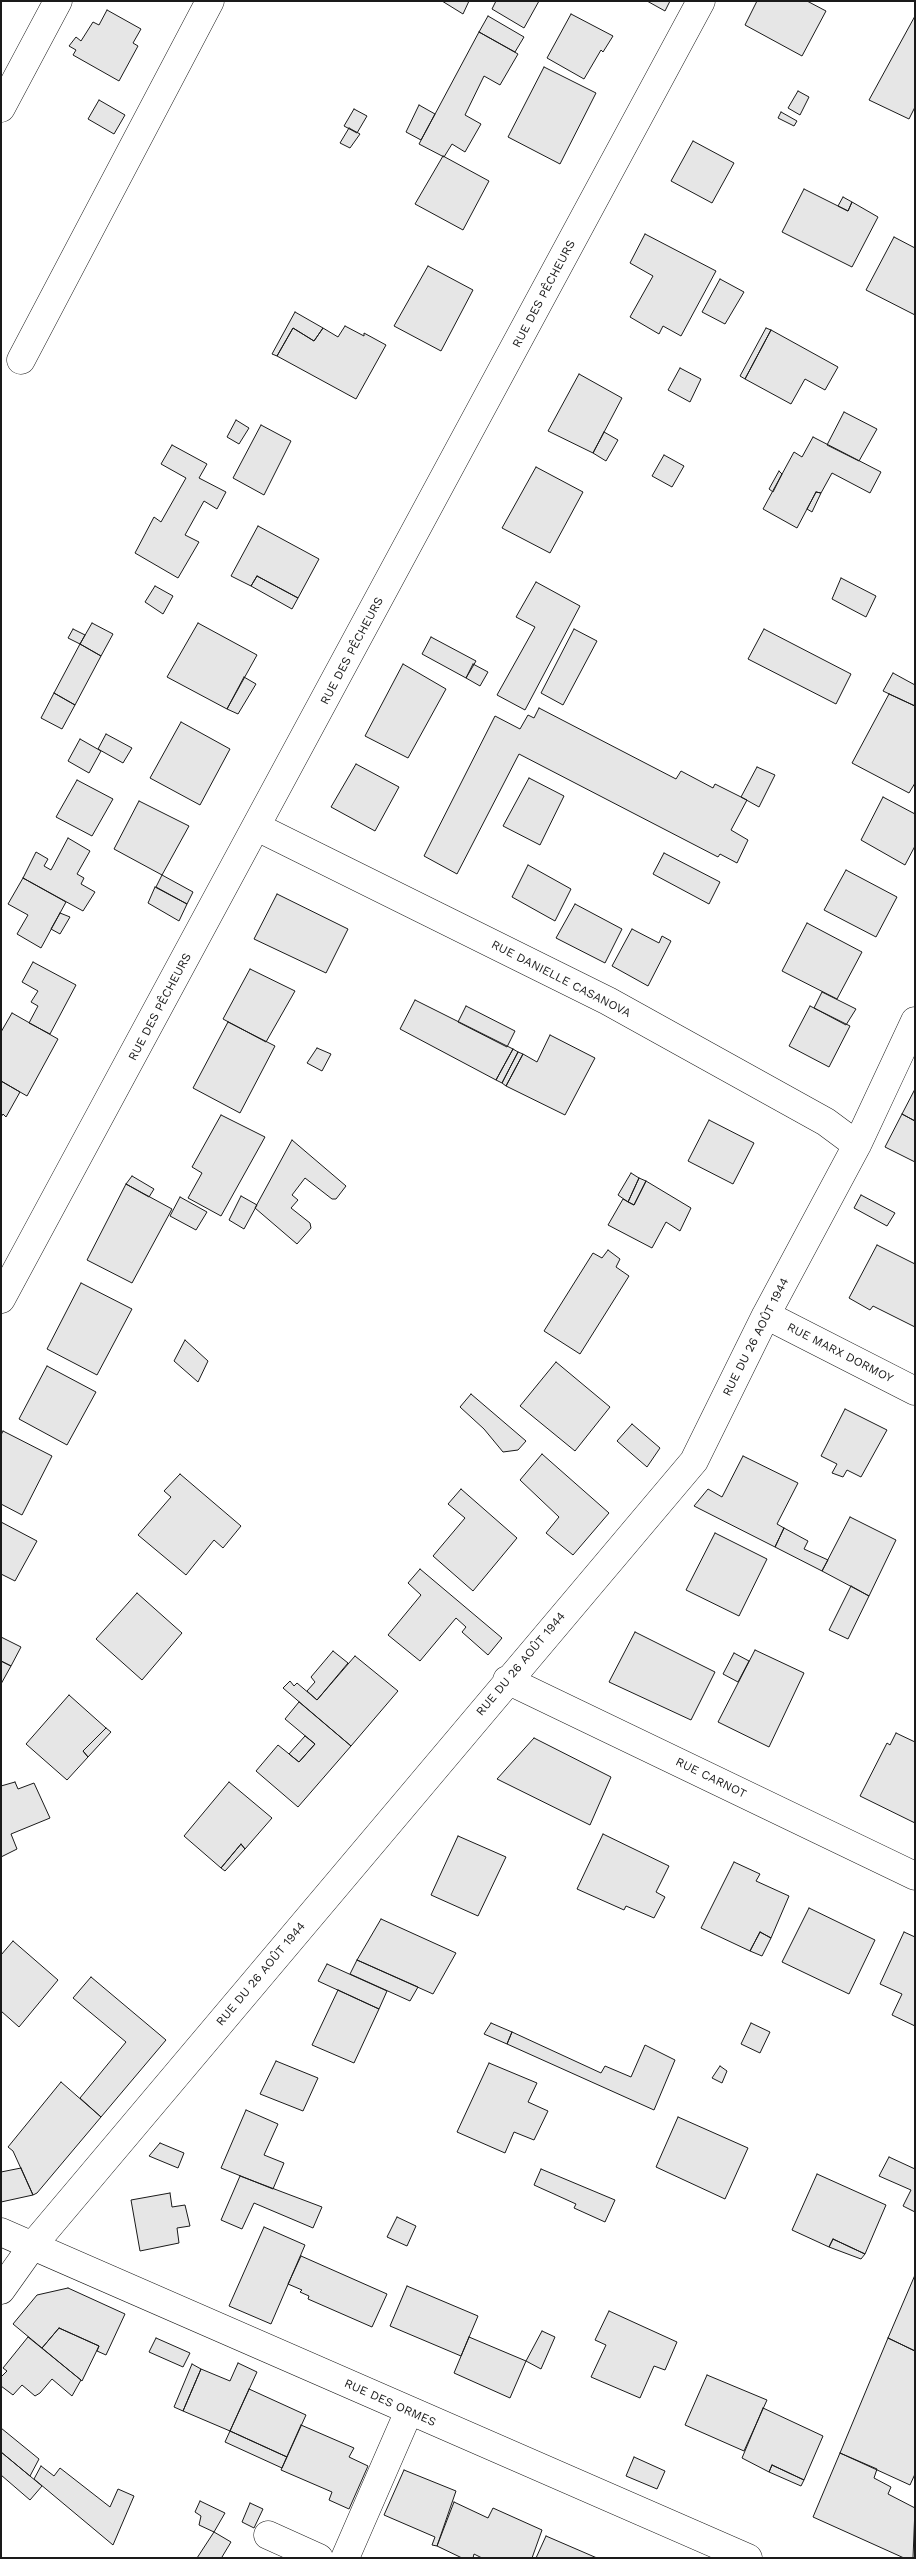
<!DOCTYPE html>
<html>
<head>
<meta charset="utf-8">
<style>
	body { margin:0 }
	#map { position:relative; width:916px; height:2559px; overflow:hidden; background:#fff; font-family:"Work Sans",sans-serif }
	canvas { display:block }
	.frame { position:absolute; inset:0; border:2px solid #1a1a1a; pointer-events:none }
</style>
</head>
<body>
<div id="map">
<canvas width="916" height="2559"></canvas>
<div class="frame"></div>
</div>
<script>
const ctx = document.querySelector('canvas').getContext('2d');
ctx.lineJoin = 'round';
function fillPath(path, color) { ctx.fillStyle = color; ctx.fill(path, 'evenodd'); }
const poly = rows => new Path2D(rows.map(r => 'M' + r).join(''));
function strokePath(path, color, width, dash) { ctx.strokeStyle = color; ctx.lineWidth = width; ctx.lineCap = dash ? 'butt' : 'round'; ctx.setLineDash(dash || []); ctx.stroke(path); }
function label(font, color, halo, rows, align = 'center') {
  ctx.font = font + ' "Work Sans",sans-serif'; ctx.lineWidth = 4; ctx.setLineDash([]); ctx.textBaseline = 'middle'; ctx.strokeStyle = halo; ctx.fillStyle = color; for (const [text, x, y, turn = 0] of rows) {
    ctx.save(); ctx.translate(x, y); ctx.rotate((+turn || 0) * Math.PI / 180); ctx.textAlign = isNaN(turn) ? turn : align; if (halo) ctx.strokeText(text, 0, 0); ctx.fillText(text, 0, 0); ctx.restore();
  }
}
const building = poly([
	[442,1,469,1,463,14,442,1],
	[496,1,539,1,524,28,492,9,496,1],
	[647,1,670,1,665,11,647,1],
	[757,1,807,1,826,11,802,56,745,25,757,1],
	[107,10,141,29,133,43,138,46,119,81,73,55,76,50,69,46,76,37,81,41,93,22,99,25,107,10],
	[571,14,613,36,603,52,601,50,584,79,547,58,571,14],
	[488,16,524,37,515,52,479,32,488,16],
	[915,16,915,107,909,119,869,100,915,16],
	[479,32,518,54,500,85,484,76,465,115,481,124,465,152,452,144,444,157,419,144,479,32],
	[544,67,596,93,560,164,508,137,544,67],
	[798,91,809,97,800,115,788,108,798,91],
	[99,100,125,115,114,134,88,119,99,100],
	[419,105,435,114,421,140,406,132,419,105],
	[354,109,367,116,357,133,344,126,354,109],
	[781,112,797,121,794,126,778,118,781,112],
	[349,128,360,134,350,148,340,143,349,128],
	[693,141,734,163,712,203,671,181,693,141],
	[443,156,489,181,463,230,415,204,443,156],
	[804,189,848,211,852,202,878,217,852,267,782,232,804,189],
	[843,197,852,202,848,211,838,206,843,197],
	[645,234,716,271,681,336,663,326,659,334,630,317,653,276,630,263,645,234],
	[894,237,915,248,915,315,866,290,894,237],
	[428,266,473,290,441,351,394,326,428,266],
	[720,279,744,292,725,324,702,312,720,279],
	[295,312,323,328,314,341,293,328,277,356,272,354,295,312],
	[345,326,364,336,364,333,386,345,356,399,277,356,293,328,314,341,323,328,338,337,345,326],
	[766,328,771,330,745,379,740,376,766,328],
	[771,330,838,367,825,390,805,379,791,404,745,379,771,330],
	[680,368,701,379,690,402,668,390,680,368],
	[579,374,622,398,593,453,548,431,579,374],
	[844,412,877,429,859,461,827,445,844,412],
	[236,420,249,428,239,444,227,437,236,420],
	[261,425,291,441,264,495,233,478,261,425],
	[604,432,618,440,606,461,593,453,604,432],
	[813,437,881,472,870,493,832,473,821,493,816,492,797,528,763,509,794,452,802,457,813,437],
	[172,445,207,464,199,478,226,492,217,509,204,501,185,535,199,542,178,578,135,553,154,517,161,522,186,478,161,464,172,445],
	[664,455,684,466,672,487,652,476,664,455],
	[536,467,583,492,550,553,502,528,536,467],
	[779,471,782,474,773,492,769,489,779,471],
	[816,492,821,493,812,512,807,509,816,492],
	[258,526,319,559,298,598,257,576,251,586,231,576,258,526],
	[257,576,298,598,292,609,251,586,257,576],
	[841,578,876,596,866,617,832,599,841,578],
	[536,582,580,606,525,710,497,695,535,627,516,617,536,582],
	[155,586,173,596,163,614,145,602,155,586],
	[92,623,113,634,101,656,80,644,92,623],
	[198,623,257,655,227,709,167,677,198,623],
	[73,629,85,635,80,644,68,638,73,629],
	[574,629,597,641,563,705,541,693,574,629],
	[764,629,851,674,836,704,748,659,764,629],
	[431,637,476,661,466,678,422,654,431,637],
	[80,644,101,656,75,705,54,693,80,644],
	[403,664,446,689,408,758,365,736,403,664],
	[473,664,488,672,480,686,466,678,473,664],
	[893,673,915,685,915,706,883,691,893,673],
	[244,677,256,684,238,714,227,709,244,677],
	[54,693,75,705,62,729,41,718,54,693],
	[889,694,915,706,915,783,909,793,852,763,889,694],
	[539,708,676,779,681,771,713,788,715,784,747,800,731,830,748,840,737,863,720,854,718,857,519,754,457,874,424,856,495,716,520,729,528,715,534,718,539,708],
	[181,722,230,749,200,805,150,778,181,722],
	[106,734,132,748,123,763,98,749,106,734],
	[80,739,101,751,89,773,68,761,80,739],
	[356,764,399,787,375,831,331,807,356,764],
	[757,767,775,775,759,807,741,797,757,767],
	[529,778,564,796,540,845,503,826,529,778],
	[77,780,113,799,92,836,56,817,77,780],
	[883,797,915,814,915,846,905,865,861,840,883,797],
	[139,801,189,826,162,875,114,849,139,801],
	[68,838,90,851,77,874,84,878,81,884,95,892,83,911,23,878,36,852,48,859,44,866,51,870,68,838],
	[664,853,720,882,709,904,653,874,664,853],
	[528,865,571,889,555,921,512,897,528,865],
	[846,870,897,897,876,937,824,910,846,870],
	[162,875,193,892,187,904,156,887,162,875],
	[23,878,66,902,41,948,17,934,28,915,8,904,23,878],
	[155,887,187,904,179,921,148,903,155,887],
	[277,894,348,929,326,973,254,939,277,894],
	[575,904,622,929,605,963,556,938,575,904],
	[60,913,70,917,60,934,51,929,60,913],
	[807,923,862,952,837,999,782,971,807,923],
	[632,929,659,943,662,936,671,941,648,986,612,966,632,929],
	[33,962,76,985,50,1034,29,1023,38,1006,31,1002,38,991,22,982,33,962],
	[250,969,295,991,266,1042,223,1019,250,969],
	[822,992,856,1009,846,1025,814,1008,822,992],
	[415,1000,513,1049,496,1080,400,1029,415,1000],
	[466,1006,515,1031,507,1047,458,1022,466,1006],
	[810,1006,850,1026,829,1067,789,1046,810,1006],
	[12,1013,58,1039,27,1096,1,1081,1,1032,12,1013],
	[228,1022,275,1046,240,1113,193,1088,228,1022],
	[550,1035,595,1058,565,1115,506,1086,523,1054,537,1062,550,1035],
	[317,1048,331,1054,322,1071,307,1063,317,1048],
	[513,1049,518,1052,502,1083,496,1080,513,1049],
	[518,1052,523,1054,506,1086,502,1083,518,1052],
	[1,1081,20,1092,6,1117,3,1114,1,1117,1,1081],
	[915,1089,915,1121,902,1114,915,1089],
	[902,1114,915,1121,915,1162,885,1147,902,1114],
	[221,1115,265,1137,221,1216,188,1198,202,1173,192,1167,221,1115],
	[709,1120,754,1143,733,1184,688,1161,709,1120],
	[292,1140,346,1186,336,1199,332,1199,305,1178,292,1195,298,1200,291,1208,310,1223,311,1228,297,1244,255,1208,292,1140],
	[631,1173,639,1178,628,1202,618,1195,631,1173],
	[132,1176,154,1189,149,1197,126,1184,132,1176],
	[639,1178,646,1181,634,1205,628,1202,639,1178],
	[646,1181,691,1208,680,1231,666,1222,652,1248,608,1225,623,1199,634,1205,646,1181],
	[126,1184,172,1209,132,1283,87,1260,126,1184],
	[861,1195,895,1213,887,1226,854,1208,861,1195],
	[241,1196,257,1205,244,1229,229,1220,241,1196],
	[180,1197,207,1212,196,1230,170,1216,180,1197],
	[877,1245,915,1264,915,1327,873,1306,870,1310,849,1298,877,1245],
	[608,1250,620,1259,616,1267,629,1276,580,1354,544,1331,593,1253,602,1258,608,1250],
	[81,1283,132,1309,97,1375,47,1349,81,1283],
	[185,1340,208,1361,198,1382,174,1361,185,1340],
	[556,1362,610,1407,575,1451,520,1406,556,1362],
	[47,1366,96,1392,67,1445,19,1419,47,1366],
	[471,1394,526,1441,518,1450,503,1452,484,1429,460,1407,471,1394],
	[845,1409,887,1430,861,1477,847,1470,843,1477,832,1473,837,1464,821,1456,845,1409],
	[632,1424,660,1448,647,1467,617,1441,632,1424],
	[3,1431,52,1456,22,1515,1,1504,1,1435,3,1431],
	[542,1454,609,1513,573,1555,546,1533,559,1517,520,1480,542,1454],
	[743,1456,798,1483,777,1524,784,1528,775,1547,694,1506,708,1489,722,1497,743,1456],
	[180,1474,241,1526,223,1548,214,1540,186,1575,138,1535,171,1497,164,1491,180,1474],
	[461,1489,517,1538,473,1591,433,1556,465,1518,448,1504,461,1489],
	[850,1517,896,1540,869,1596,822,1571,850,1517],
	[1,1522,37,1541,15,1581,1,1574,1,1522],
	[784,1528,808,1541,804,1549,828,1560,822,1571,775,1547,784,1528],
	[715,1533,767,1559,739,1616,686,1590,715,1533],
	[420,1569,502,1638,488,1655,462,1632,466,1627,456,1618,420,1661,388,1635,421,1595,408,1583,420,1569],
	[851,1586,869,1596,848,1639,829,1630,851,1586],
	[137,1593,182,1633,142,1680,96,1639,137,1593],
	[635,1632,715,1672,691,1720,609,1682,635,1632],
	[1,1637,21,1647,11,1666,1,1661,1,1637],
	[755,1650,804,1673,769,1747,718,1722,755,1650],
	[333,1651,348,1663,317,1700,307,1691,315,1682,311,1677,333,1651],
	[734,1653,749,1661,738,1682,723,1674,734,1653],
	[355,1656,398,1691,351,1746,283,1688,290,1681,294,1686,297,1683,317,1700,355,1656],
	[1,1661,11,1666,1,1684,1,1661],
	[69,1695,106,1728,83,1751,88,1757,67,1780,26,1744,69,1695],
	[299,1702,351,1746,298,1807,256,1771,278,1745,299,1762,315,1744,285,1719,299,1702],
	[106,1728,111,1732,88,1757,83,1751,106,1728],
	[896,1733,915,1742,915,1823,860,1796,887,1743,890,1745,896,1733],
	[305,1736,315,1744,299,1762,289,1754,305,1736],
	[534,1738,611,1777,590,1825,497,1779,534,1738],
	[15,1782,18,1789,34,1783,50,1818,11,1834,17,1849,1,1857,1,1786,15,1782],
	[229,1782,272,1818,245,1849,241,1844,221,1868,184,1836,229,1782],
	[603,1834,669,1866,656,1892,665,1897,654,1918,626,1906,624,1910,577,1889,603,1834],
	[458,1836,506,1857,478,1916,431,1895,458,1836],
	[241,1844,245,1849,225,1871,221,1868,241,1844],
	[734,1862,760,1874,756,1881,789,1896,771,1938,760,1932,750,1951,701,1928,734,1862],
	[809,1908,875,1940,849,1994,782,1962,809,1908],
	[381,1919,456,1953,433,1994,357,1960,381,1919],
	[760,1932,771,1938,762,1956,750,1951,760,1932],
	[904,1932,915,1937,915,2026,892,2015,902,1994,880,1984,904,1932],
	[13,1941,58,1980,19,2027,1,2011,1,1955,13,1941],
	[357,1960,418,1987,410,2001,350,1974,357,1960],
	[327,1964,387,1991,379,2009,318,1981,327,1964],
	[91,1977,166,2040,101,2117,80,2098,126,2042,73,1998,91,1977],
	[338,1990,379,2009,354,2063,312,2045,338,1990],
	[491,2023,512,2032,507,2044,484,2034,491,2023],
	[751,2023,770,2032,760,2053,741,2044,751,2023],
	[512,2032,601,2073,605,2066,631,2077,645,2045,675,2060,654,2110,507,2044,512,2032],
	[276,2061,318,2078,303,2111,260,2094,276,2061],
	[489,2063,537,2083,528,2102,548,2111,534,2140,514,2132,505,2153,457,2132,489,2063],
	[720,2066,727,2071,722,2083,712,2078,720,2066],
	[61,2082,101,2117,37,2193,33,2195,13,2151,8,2147,61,2082],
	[246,2110,278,2124,264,2155,284,2163,273,2189,221,2168,246,2110],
	[678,2117,748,2148,725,2199,656,2167,678,2117],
	[160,2143,184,2153,178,2168,149,2156,160,2143],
	[889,2157,915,2169,915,2212,903,2206,911,2190,879,2176,889,2157],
	[21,2168,33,2195,1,2202,1,2172,21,2168],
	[541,2169,615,2200,605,2222,574,2208,576,2204,534,2185,541,2169],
	[817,2174,886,2205,865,2254,833,2239,829,2247,792,2230,817,2174],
	[240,2176,322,2207,313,2228,254,2203,242,2229,221,2220,240,2176],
	[170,2193,172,2207,185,2205,190,2226,177,2228,179,2243,140,2251,131,2200,170,2193],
	[397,2217,416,2226,407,2246,387,2237,397,2217],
	[264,2227,305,2245,271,2324,229,2306,264,2227],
	[833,2239,865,2254,861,2259,829,2247,833,2239],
	[301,2256,387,2294,372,2327,308,2299,309,2296,300,2292,302,2290,288,2284,301,2256],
	[915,2275,915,2351,888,2338,915,2275],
	[407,2286,478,2316,461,2356,390,2326,407,2286],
	[68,2288,125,2314,106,2355,97,2351,99,2346,59,2328,42,2348,13,2324,37,2295,68,2288],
	[609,2311,677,2342,665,2370,654,2366,640,2398,591,2377,606,2345,595,2340,609,2311],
	[59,2328,99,2346,82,2381,42,2348,59,2328],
	[542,2331,555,2337,541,2369,526,2361,542,2331],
	[28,2337,81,2380,72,2396,52,2379,40,2393,35,2396,22,2385,13,2395,1,2386,1,2377,7,2371,3,2368,28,2337],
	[469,2337,526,2361,510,2398,454,2373,469,2337],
	[156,2338,190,2353,183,2367,149,2352,156,2338],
	[888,2338,915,2351,915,2474,910,2485,840,2453,888,2338],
	[238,2363,257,2372,230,2431,183,2411,201,2369,230,2381,238,2363],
	[192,2364,201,2369,183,2411,174,2407,192,2364],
	[707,2375,767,2400,744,2451,685,2425,707,2375],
	[249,2389,306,2415,287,2457,230,2431,249,2389],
	[763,2408,823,2436,804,2480,772,2465,769,2472,742,2458,763,2408],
	[301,2425,354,2448,349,2457,368,2466,349,2509,329,2500,332,2492,281,2470,301,2425],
	[1,2428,39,2459,30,2476,1,2452,1,2428],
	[230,2431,287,2457,282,2468,225,2442,230,2431],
	[1,2452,42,2486,30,2500,1,2475,1,2452],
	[840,2453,877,2469,874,2478,891,2487,888,2494,915,2508,913,2558,904,2558,813,2517,840,2453],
	[634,2457,665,2471,657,2489,626,2476,634,2457],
	[772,2465,804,2480,801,2486,769,2472,772,2465],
	[41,2466,54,2476,60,2468,110,2507,118,2489,134,2496,113,2545,34,2479,41,2466],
	[404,2470,456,2491,437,2546,432,2545,435,2537,384,2515,404,2470],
	[200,2501,225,2513,214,2532,199,2525,201,2516,195,2512,200,2501],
	[454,2502,488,2518,493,2508,542,2530,532,2558,482,2558,474,2554,473,2558,462,2558,437,2546,454,2502],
	[250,2503,263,2509,254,2528,242,2522,250,2503],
	[214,2532,231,2542,222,2557,224,2558,197,2558,214,2532],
	[546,2536,597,2558,536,2558,546,2536]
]);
fillPath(building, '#e6e6e6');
strokePath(building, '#1a1a1a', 1);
const minor = poly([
	[1,108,58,1],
	[21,360,210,1],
	[257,827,608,1001,826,1122,857,1145],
	[1,1299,701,1],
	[766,1315,915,1391],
	[507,1680,915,1876],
	[1,2232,748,2558],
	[1,2290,33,2245,694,1461,766,1315,857,1145,915,1021],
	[268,2535,319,2558],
	[345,2558,409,2411]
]);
strokePath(minor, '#1a1a1a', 29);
strokePath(minor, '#fff', 28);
label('12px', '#1a1a1a', '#fff', [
	["RUE DES PÊCHEURS",544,294,-62],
	["RUE DES PÊCHEURS",352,651,-62],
	["RUE DANIELLE CASANOVA",561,979,27],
	["RUE DES PÊCHEURS",160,1007,-62],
	["RUE DU 26 AOÛT 1944",756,1337,-63],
	["RUE MARX DORMOY",840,1353,27],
	["RUE DU 26 AOÛT 1944",521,1664,-50],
	["RUE CARNOT",711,1778,26],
	["RUE DU 26 AOÛT 1944",261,1974,-50],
	["RUE DES ORMES",390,2403,24]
]);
</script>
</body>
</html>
